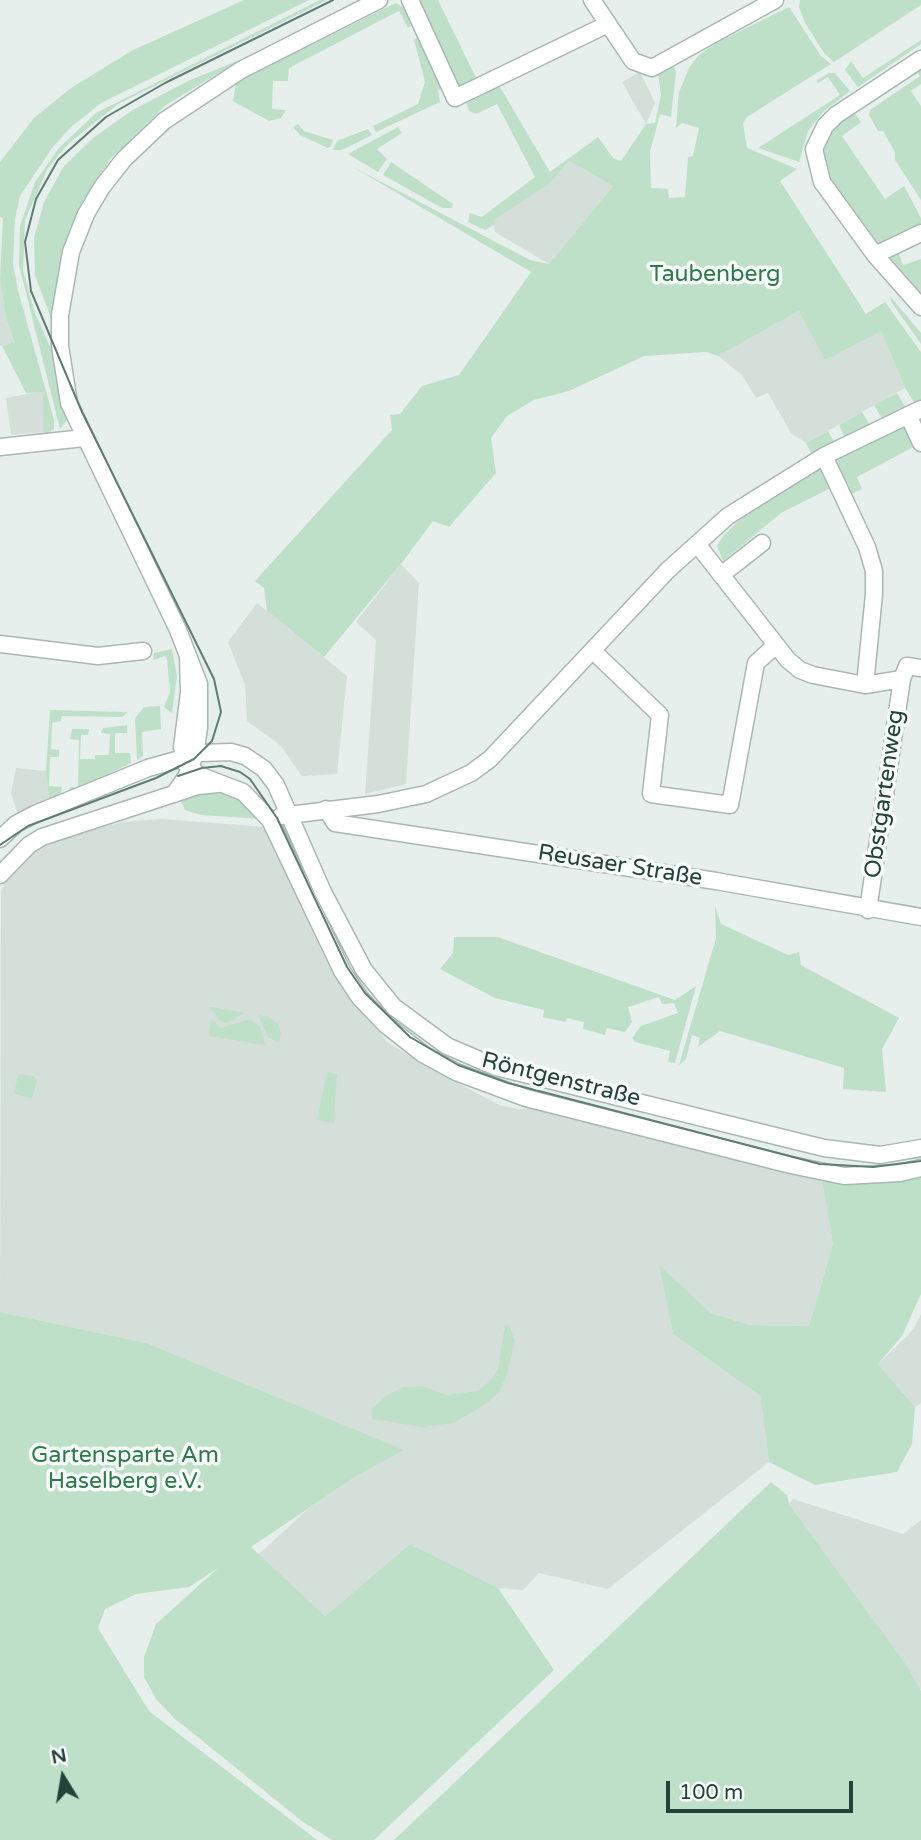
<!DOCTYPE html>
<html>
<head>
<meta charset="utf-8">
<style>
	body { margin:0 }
	#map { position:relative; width:921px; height:1840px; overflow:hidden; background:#e6efeb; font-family:"Varela Round",sans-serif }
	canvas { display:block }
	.north { position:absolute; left:28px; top:1742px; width:70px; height:70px; -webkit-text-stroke:5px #f7fbf9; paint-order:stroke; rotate:349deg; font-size:19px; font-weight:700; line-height:28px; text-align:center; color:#24423a }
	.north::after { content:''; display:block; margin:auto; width:24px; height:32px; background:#24423a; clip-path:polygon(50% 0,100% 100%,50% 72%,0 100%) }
	.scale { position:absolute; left:666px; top:1781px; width:187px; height:32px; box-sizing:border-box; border:4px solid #24423a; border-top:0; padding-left:9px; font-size:21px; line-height:24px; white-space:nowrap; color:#24423a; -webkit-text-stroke:5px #f7fbf9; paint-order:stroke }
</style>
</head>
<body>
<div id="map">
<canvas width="921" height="1840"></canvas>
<div class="north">N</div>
<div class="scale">100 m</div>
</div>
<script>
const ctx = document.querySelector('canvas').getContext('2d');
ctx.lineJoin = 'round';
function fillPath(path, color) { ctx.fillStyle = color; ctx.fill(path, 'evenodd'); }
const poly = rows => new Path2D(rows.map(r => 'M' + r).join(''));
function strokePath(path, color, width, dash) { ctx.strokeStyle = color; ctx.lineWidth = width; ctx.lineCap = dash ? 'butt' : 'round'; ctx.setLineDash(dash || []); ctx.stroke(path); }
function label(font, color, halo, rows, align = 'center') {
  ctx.font = font + ' "Varela Round",sans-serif'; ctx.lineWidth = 7; ctx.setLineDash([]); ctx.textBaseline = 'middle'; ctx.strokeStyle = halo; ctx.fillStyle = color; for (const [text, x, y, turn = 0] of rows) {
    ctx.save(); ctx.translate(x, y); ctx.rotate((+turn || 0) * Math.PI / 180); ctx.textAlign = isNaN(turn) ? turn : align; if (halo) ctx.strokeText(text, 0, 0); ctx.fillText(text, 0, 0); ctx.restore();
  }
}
fillPath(poly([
	[640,72,655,103,646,124,622,82],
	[569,161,613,186,549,264,495,232,493,220,548,184],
	[0,279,6,318,14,343,0,346],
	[799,311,881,331,905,388,806,443,791,433,768,393,756,398,742,375,718,356],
	[43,391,45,432,11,435,6,398],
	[401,564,419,583,406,784,365,794,376,640,356,622],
	[257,603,347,676,337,774,302,776,280,745,247,721,245,685,228,642],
	[16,768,46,771,49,800,18,814,11,793],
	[162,819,266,827,317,940,339,979,387,1042,439,1073,499,1105,518,1109,534,1108,822,1181,833,1244,809,1326,750,1325,711,1313,660,1267,673,1334,760,1396,769,1462,608,1589,539,1573,523,1590,498,1588,410,1544,325,1616,258,1555,308,1509,355,1477,403,1450,147,1343,0,1312,1,891,7,878,29,853,47,843,122,822],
	[921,1314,921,1403,915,1407,878,1364,913,1330],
	[793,1499,903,1534,921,1520,921,1691,908,1667,789,1504]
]), '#d4dfda');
fillPath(poly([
	[244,0,309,0,101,103,71,127,52,148,20,196,15,219,13,264,18,290,54,420,54,429,44,436,43,392,26,393,2,346,14,342,6,318,0,279,3,218,0,217,0,162,34,118,71,88,133,50],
	[320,0,327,0,118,104,68,144,48,168,25,220,23,270,35,313,52,351,67,420,60,429,19,265,20,226,35,182,59,148,96,113],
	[416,0,438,0,479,84,462,88,454,85],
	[800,0,921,0,921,5,834,62,824,53,805,23,799,7],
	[396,3,406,9,411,26,408,28,399,11,289,68,288,81,273,81,272,109,286,110,281,118,269,121,233,101,236,84,250,75],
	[789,7,821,56,831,64,747,117,743,123,747,148,797,169,780,181,866,314,885,302,921,352,921,400,914,402,905,388,881,331,825,360,799,311,718,356,706,352,644,356,569,391,534,400,507,416,491,438,496,473,449,527,433,521,401,564,324,657,267,611,264,588,255,581,392,430,390,415,400,414,422,386,459,375,531,272,353,167,530,260,549,264,613,186,569,161,549,184,494,220,494,225,485,230,468,222,470,213,482,217,535,177,497,104,476,114,469,111,465,99,497,82,550,172,598,137,613,158,621,161,646,124,655,123,661,95,658,73,673,64,676,72,671,117,660,114,650,152,651,188,668,189,669,198,685,197,688,157,693,156,699,128,682,123,676,128,679,92,689,68,699,55,718,42],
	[416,38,419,38,443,89,438,90,440,102,376,132,373,126,418,104,425,82,414,40],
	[921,40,921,44,858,87,845,70,851,61,863,78],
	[240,60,166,105,110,159,81,207,70,234,61,259,52,321,35,275,34,238,44,202,64,166,93,138,131,111,190,80],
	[921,69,921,84,911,91,921,106,921,200,895,160,895,152,883,131,878,131,869,115,870,110,920,76,916,70],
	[829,73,835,73,850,91,823,112,808,131,799,162,758,148,840,95,828,77,818,83,817,80],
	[854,112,861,122,842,136,885,199,904,186,921,218,921,228,878,247,827,181,819,150,828,129],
	[298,124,304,131,333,140,331,146,328,148,300,135,293,127],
	[398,127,402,133,377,149,387,159,378,172,348,154],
	[368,129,372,135,342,150,333,150,337,141],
	[391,162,453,204,452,208,442,208,383,175],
	[896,246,903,265,921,259,921,294,887,254],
	[890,296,921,333,921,344,892,303],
	[897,393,906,408,882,419,874,405],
	[862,412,870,425,845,438,839,425],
	[901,425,908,426,919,444,857,477,862,489,846,497,833,464,835,460],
	[828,431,835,443,811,453,806,443],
	[819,468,824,468,835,486,781,513,723,561,717,546,723,536,750,510],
	[172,649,177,676,172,713,164,707,170,692,167,659,165,656,154,660,153,657,154,653],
	[144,692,123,717,62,716,61,721,52,723,51,749,59,750,59,757,50,757,49,786,62,787,61,793,49,800,46,771,50,710,127,712],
	[160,706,161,729,142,732,143,756,137,760,135,718,144,707],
	[127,725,127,733,115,733,115,753,130,753,131,763,71,792,69,791,70,787,78,787,79,740,70,739,72,729,89,729,88,735,81,735,80,759,95,759,95,755,109,755,110,734,101,733,103,728],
	[207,790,233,795,261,819,201,815,185,810,179,797],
	[715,906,721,924,788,955,799,952,801,965,899,1018,882,1049,886,1092,843,1089,844,1068,720,1031,698,1047,700,1038,692,1035,686,1059,679,1065,716,938],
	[454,937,498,937,675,1000,696,986,675,1063,668,1062,670,1051,635,1042,632,1038,641,1026,678,1013,674,1003,662,1004,659,997,628,1007,632,1022,625,1032,607,1028,605,1035,583,1029,584,1022,567,1018,565,1022,543,1017,544,1010,495,998,440,969,453,953],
	[209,1007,212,1007,245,1013,226,1023,219,1020],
	[258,1015,269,1017,278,1024,281,1033,279,1043,268,1037],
	[211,1018,220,1028,250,1019,260,1027,265,1045,209,1036],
	[327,1072,337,1074,334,1123,317,1120],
	[18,1074,34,1076,37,1081,32,1098,14,1094],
	[921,1173,921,1294,902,1336,878,1364,915,1407,912,1444,897,1472,815,1485,769,1462,760,1396,673,1334,659,1265,711,1313,750,1325,809,1326,833,1244,822,1181,851,1182],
	[0,1312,147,1343,404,1450,355,1477,251,1547,325,1616,410,1544,498,1588,554,1670,374,1840,332,1840,303,1822,174,1718,156,1699,144,1677,144,1657,156,1624,218,1568,189,1587,136,1594,105,1609,98,1628,149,1711,317,1840,0,1840],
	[509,1324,515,1341,506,1377,499,1392,487,1403,454,1423,422,1427,372,1419,372,1409,386,1396,403,1387,422,1386,446,1395,478,1391,491,1380,498,1369,505,1326],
	[771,1482,787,1495,789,1504,908,1667,921,1691,921,1840,394,1840]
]), '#bfe0c8');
const minor = poly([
	[410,0,455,98,606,25],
	[592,0,633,61,652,68,775,0],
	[921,59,836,115,825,126,814,149,822,182,875,255,921,307],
	[875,255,921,233],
	[908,415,921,443],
	[0,447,84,438],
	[824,456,867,547,874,571,874,594,865,685],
	[697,544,788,660,800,670,813,675,865,685,902,679],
	[721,575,762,543],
	[0,644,98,656,143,651],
	[593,651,660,715,651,794,730,805,756,663,776,645],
	[188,657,189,693,182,747,185,763,199,775,243,792,270,820,342,971,360,998,386,1025,423,1054,456,1072,526,1098,791,1165,844,1176,900,1173,921,1168],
	[174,794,186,777,195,755,199,728,199,684,178,630,69,403,60,346,60,315,71,252,86,214,102,187,124,159,164,121,241,70,379,0],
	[326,809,335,823,716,881,921,917],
	[281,816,378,804,426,794,471,773,490,759,668,570,728,516,824,456,921,409],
	[0,839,16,824,35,814,148,768,201,753,231,752,245,756,264,769,276,785,323,892,364,970,394,1007,447,1046,496,1067,824,1148,880,1155,921,1148],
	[0,875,29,845,42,837,198,786,218,784],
	[868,910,902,679,907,666,921,668]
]);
strokePath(minor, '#a8b8b2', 19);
strokePath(minor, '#fff', 16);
strokePath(poly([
	[178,776,202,768,221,766,240,772,250,779,277,818,347,967,365,993,410,1037,458,1065,508,1083,820,1164,873,1167,921,1161],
	[0,845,28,826,156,778,194,759,212,741,221,712,214,679,82,412,31,291,25,242,36,199,58,160,106,117,165,83,333,0]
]), '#5f7d75', 2);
label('23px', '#2d7a4b', '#f7fbf9', [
	["Taubenberg",715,275],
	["Gartensparte Am",125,1456],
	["Haselberg e.V.",125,1482]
]);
label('23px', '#24423a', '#f7fbf9', [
	["Obstgartenweg",885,794,-82],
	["Reusaer Straße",620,866,9],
	["Röntgenstraße",561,1080,14]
]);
</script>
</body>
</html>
